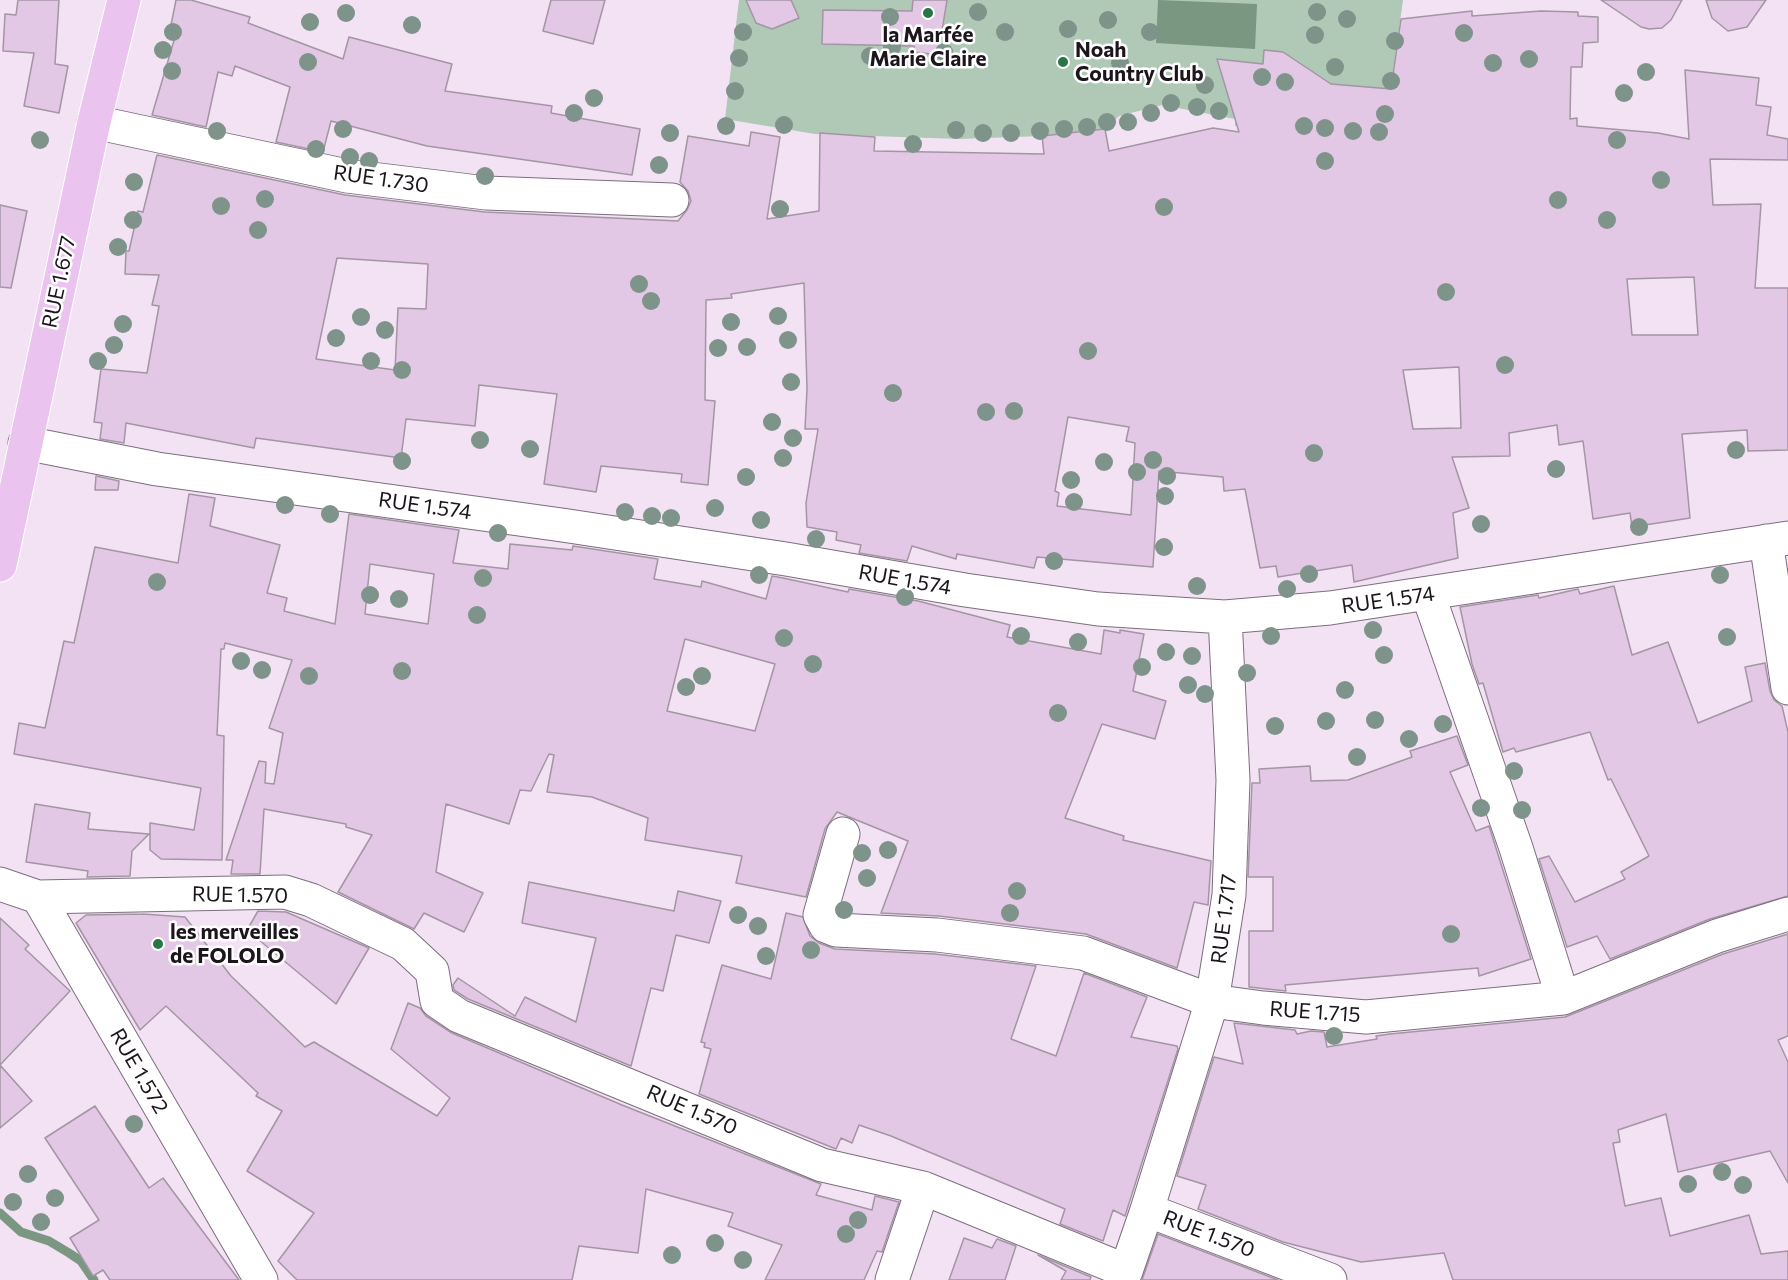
<!DOCTYPE html>
<html>
<head>
<meta charset="utf-8">
<style>
	body { margin:0 }
	canvas { display:block; background:#f2e2f3 }
</style>
</head>
<body>
<canvas width="1788" height="1280"></canvas>
<script>
const ctx = document.querySelector('canvas').getContext('2d');
ctx.lineJoin = 'round';
function fillPath(path, color) { ctx.fillStyle = color; ctx.fill(path, 'evenodd'); }
const poly = rows => new Path2D(rows.map(r => 'M' + r).join(''));
function strokePath(path, color, width, dash) { ctx.strokeStyle = color; ctx.lineWidth = width; ctx.lineCap = dash ? 'butt' : 'round'; ctx.setLineDash(dash || []); ctx.stroke(path); }
function label(font, color, halo, rows, align = 'center') {
  ctx.font = font + ' Commissioner,sans-serif'; ctx.lineWidth = 5; ctx.setLineDash([]); ctx.textBaseline = 'middle'; ctx.strokeStyle = halo; ctx.fillStyle = color; for (const [text, x, y, turn = 0] of rows) {
    ctx.save(); ctx.translate(x, y); ctx.rotate((+turn || 0) * Math.PI / 180); ctx.textAlign = isNaN(turn) ? turn : align; if (halo) ctx.strokeText(text, 0, 0); ctx.fillText(text, 0, 0); ctx.restore();
  }
}
fillPath(poly([
	[739,0,1403,0,1384,137,1235,126,1235,119,1162,105,1119,116,1105,129,1042,136,959,139,815,134,725,119]
]), '#b0c8b6');
fillPath(poly([
	[1158,0,1257,4,1255,49,1156,43]
]), '#799781');
strokePath(poly([
	[0,1213,21,1232,49,1241,69,1253,81,1261,94,1280]
]), '#799781', 9);
const building = poly([
	[18,0,59,0,55,64,68,66,59,113,24,106,34,53,3,51,5,14,16,15,18,0],
	[176,0,191,0,250,17,248,23,343,59,349,37,452,64,445,91,552,106,551,113,640,129,632,175,427,146,331,121,323,152,276,142,290,87,235,66,232,76,218,72,206,127,152,115,178,27,171,25,176,0],
	[551,0,605,0,593,44,543,31,551,0],
	[746,0,791,0,799,18,772,29,756,23,746,0],
	[913,0,947,0,938,55,914,52,914,46,822,44,823,10,912,11,913,0],
	[1601,0,1682,0,1671,20,1662,28,1649,29,1641,27,1601,0],
	[1706,0,1766,0,1747,27,1728,31,1712,18,1706,0],
	[1472,11,1472,16,1541,11,1578,12,1578,16,1598,17,1598,42,1583,43,1582,67,1571,67,1570,119,1577,118,1577,126,1658,133,1689,139,1685,70,1759,78,1756,105,1771,107,1767,135,1788,139,1788,160,1710,159,1713,205,1761,204,1755,288,1788,288,1788,450,1748,451,1747,430,1682,434,1690,518,1632,527,1630,513,1593,519,1583,441,1559,445,1557,425,1509,433,1510,456,1452,457,1469,508,1453,513,1458,558,1354,582,1352,565,1278,577,1276,566,1260,568,1245,489,1224,491,1223,477,1159,471,1153,567,1037,557,1034,568,957,554,956,559,912,546,907,561,859,553,861,545,836,540,837,532,807,527,806,503,818,429,805,429,807,389,804,283,731,294,732,298,706,300,705,400,715,401,708,485,681,482,682,474,601,466,596,492,544,484,557,394,479,385,475,426,406,419,401,458,256,438,254,448,126,423,124,443,100,439,102,423,94,422,101,369,147,373,159,306,152,305,159,275,125,274,126,251,129,251,138,211,143,212,157,155,345,195,485,212,678,221,687,210,691,201,688,191,680,182,688,136,749,146,751,132,780,137,767,219,819,211,820,133,875,137,874,151,1044,154,1042,136,1105,129,1109,151,1213,128,1239,132,1217,59,1263,64,1264,50,1283,52,1331,84,1391,89,1401,19,1472,11],
	[337,258,428,264,426,309,398,308,395,370,316,359,337,258],
	[1694,277,1698,335,1632,335,1627,279,1694,277],
	[1459,367,1461,428,1413,429,1403,370,1459,367],
	[1068,417,1129,427,1126,441,1135,443,1131,515,1057,506,1059,493,1055,491,1068,417],
	[0,205,27,211,11,288,0,287,0,205],
	[96,476,119,481,118,490,95,490,96,476],
	[189,494,215,498,210,526,280,545,267,593,287,598,284,611,335,624,349,514,459,530,453,563,508,569,510,544,572,550,573,546,658,559,654,579,701,587,702,581,766,599,772,576,783,578,848,592,849,589,918,601,1010,625,1007,637,1101,654,1104,630,1120,633,1120,630,1144,634,1133,691,1166,701,1155,739,1102,724,1065,818,1124,836,1123,840,1211,861,1208,905,1194,902,1177,968,1086,934,939,916,881,913,908,841,837,812,825,829,806,897,736,883,742,856,645,840,648,818,592,797,547,792,554,755,549,754,531,791,520,790,509,824,446,804,436,872,483,893,464,932,424,913,414,929,338,892,372,835,346,827,346,824,264,809,260,874,231,874,233,860,226,860,259,761,266,762,265,783,274,784,283,733,269,728,292,660,225,643,224,649,221,649,217,735,224,736,222,860,161,859,150,850,150,823,194,830,201,788,14,754,19,723,45,728,64,641,74,643,95,547,178,563,189,494],
	[370,564,434,574,428,624,365,614,370,564],
	[685,639,775,664,755,731,667,711,685,639],
	[1614,586,1632,655,1668,642,1698,723,1752,701,1745,667,1765,663,1770,691,1774,700,1782,706,1788,732,1788,896,1710,919,1610,959,1597,936,1567,947,1539,859,1549,856,1575,902,1625,879,1621,872,1649,856,1611,779,1608,780,1590,732,1516,752,1514,748,1503,752,1483,683,1479,684,1472,664,1460,607,1538,595,1539,598,1578,589,1580,594,1614,586],
	[1457,736,1468,765,1450,772,1476,831,1489,826,1531,959,1479,976,1478,968,1285,985,1286,991,1249,987,1249,931,1273,931,1273,877,1248,877,1252,783,1260,783,1259,769,1310,766,1311,781,1348,780,1412,757,1410,751,1457,736],
	[35,804,90,813,88,829,149,834,132,851,130,876,87,877,88,871,26,862,35,804],
	[529,882,674,911,678,891,721,901,709,943,676,935,663,991,651,988,631,1066,468,999,454,990,453,985,458,978,515,1016,525,997,576,1022,596,938,522,923,529,882],
	[258,911,286,912,369,948,336,1004,247,930,258,911],
	[786,913,803,917,810,936,819,943,835,949,935,954,1036,966,1011,1039,1056,1056,1084,973,1147,997,1131,1037,1177,1046,1178,1049,1125,1216,1113,1210,1103,1241,1060,1224,1065,1209,891,1136,859,1125,852,1143,841,1138,836,1149,699,1094,711,1049,704,1047,705,1043,701,1042,722,965,771,979,786,913],
	[143,914,185,917,231,976,305,1047,314,1042,437,1116,450,1098,391,1049,408,1003,420,1008,426,1016,452,1033,622,1105,821,1184,816,1195,872,1210,875,1196,899,1202,882,1252,877,1251,864,1280,765,1280,782,1245,728,1226,733,1213,646,1189,638,1253,579,1246,572,1280,297,1280,278,1261,314,1213,247,1171,282,1111,256,1096,258,1093,166,1006,140,1030,76,923,86,915,143,914],
	[0,918,29,945,25,949,70,991,0,1065,32,1101,0,1128,0,918],
	[1788,934,1788,1036,1778,1040,1788,1062,1788,1183,1770,1151,1678,1172,1666,1114,1618,1130,1620,1142,1613,1143,1625,1206,1661,1198,1670,1236,1749,1215,1761,1254,1788,1251,1788,1280,1453,1280,1444,1253,1361,1262,1283,1242,1198,1209,1206,1185,1177,1176,1214,1057,1243,1064,1234,1023,1295,1030,1297,1034,1311,1031,1324,1032,1327,1047,1377,1039,1376,1036,1390,1034,1565,1017,1723,954,1788,934],
	[95,1106,149,1188,163,1178,239,1280,110,1280,103,1270,93,1276,70,1238,99,1220,45,1138,95,1106],
	[1158,1234,1278,1280,1142,1280,1158,1234],
	[964,1238,992,1248,997,1239,1016,1246,1005,1280,949,1280,964,1238],
	[1038,1255,1091,1277,1090,1280,1061,1280,1066,1271,1038,1255]
]);
fillPath(building, '#e2c8e4');
strokePath(building, '#a495a5', 1.5);
const minor = poly([
	[94,122,347,176,486,193,672,200],
	[25,443,157,469,562,525,786,559,965,590,1098,609,1225,617,1330,608,1788,538],
	[1766,541,1788,688],
	[1428,594,1516,848,1563,998],
	[843,834,820,915,826,926,836,930,937,935,1083,953,1212,1001,1263,1008,1366,1017,1563,998,1717,936,1788,914],
	[0,884,38,897,261,1280],
	[38,897,285,892,311,900,403,944,432,971,437,1001,459,1016,822,1165,923,1188,1126,1271,1147,1210,1330,1280],
	[1147,1210,1212,1001,1229,895,1233,780,1225,617],
	[892,1280,923,1188]
]);
const major = poly([
	[0,565,94,122,124,0]
]);
strokePath(minor, '#7d6e7e', 35);
strokePath(major, '#fff', 35);
strokePath(minor, '#fff', 33);
strokePath(major, '#eac4ee', 33);
ctx.fillStyle = '#7e9389';
for (const [x, y] of [
	[978,12],
	[1317,12],
	[346,13],
	[890,17],
	[1347,19],
	[1108,20],
	[310,22],
	[412,25],
	[1068,29],
	[173,32],
	[743,32],
	[1005,32],
	[1150,32],
	[1464,33],
	[1315,35],
	[1395,41],
	[892,47],
	[163,50],
	[944,52],
	[870,56],
	[739,58],
	[1529,59],
	[308,62],
	[1120,63],
	[1493,63],
	[1335,67],
	[172,71],
	[1646,72],
	[1262,77],
	[1391,81],
	[1285,82],
	[1205,85],
	[735,91],
	[1624,93],
	[594,98],
	[1171,103],
	[1197,107],
	[1219,111],
	[574,113],
	[1151,113],
	[1385,114],
	[1107,122],
	[1128,122],
	[784,125],
	[726,126],
	[1304,126],
	[1087,127],
	[1325,128],
	[343,129],
	[1064,129],
	[956,130],
	[217,131],
	[1040,131],
	[1353,131],
	[1379,132],
	[670,133],
	[983,133],
	[1011,133],
	[40,140],
	[1617,140],
	[913,144],
	[316,149],
	[350,157],
	[369,161],
	[1325,161],
	[659,165],
	[485,176],
	[1661,180],
	[134,182],
	[265,199],
	[1558,200],
	[221,206],
	[1164,207],
	[780,209],
	[133,220],
	[1607,220],
	[258,230],
	[118,247],
	[639,284],
	[1446,292],
	[651,301],
	[778,316],
	[361,317],
	[731,322],
	[123,324],
	[385,330],
	[336,338],
	[788,340],
	[114,345],
	[747,347],
	[718,348],
	[1088,351],
	[98,361],
	[371,361],
	[1505,365],
	[402,370],
	[791,382],
	[893,393],
	[1014,411],
	[986,412],
	[772,422],
	[793,438],
	[480,440],
	[530,449],
	[1736,450],
	[1314,453],
	[783,458],
	[1153,460],
	[402,461],
	[1104,462],
	[1556,469],
	[1137,472],
	[1167,476],
	[746,477],
	[1071,480],
	[1165,496],
	[1074,502],
	[285,505],
	[715,508],
	[625,512],
	[330,514],
	[652,516],
	[671,518],
	[761,520],
	[1481,524],
	[1639,527],
	[498,533],
	[816,539],
	[1164,547],
	[1054,561],
	[1309,574],
	[759,575],
	[1720,575],
	[483,578],
	[157,582],
	[1197,586],
	[1287,589],
	[370,595],
	[905,597],
	[399,599],
	[477,615],
	[1373,630],
	[1021,636],
	[1271,636],
	[1727,637],
	[784,638],
	[1078,642],
	[1166,652],
	[1384,655],
	[1192,656],
	[241,661],
	[813,664],
	[1142,667],
	[262,670],
	[402,671],
	[1247,673],
	[309,676],
	[702,676],
	[1188,685],
	[686,687],
	[1345,690],
	[1205,694],
	[1058,713],
	[1375,720],
	[1326,721],
	[1443,724],
	[1275,726],
	[1409,739],
	[1357,757],
	[1514,771],
	[1481,808],
	[1522,810],
	[888,850],
	[862,853],
	[867,878],
	[1017,891],
	[844,910],
	[1010,913],
	[738,915],
	[758,926],
	[1451,934],
	[811,950],
	[766,956],
	[1334,1036],
	[134,1124],
	[1722,1172],
	[28,1174],
	[1688,1184],
	[1743,1185],
	[55,1198],
	[13,1202],
	[858,1220],
	[41,1222],
	[846,1234],
	[715,1243],
	[672,1255],
	[743,1260]
]) { ctx.beginPath(); ctx.arc(x, y, 9, 0, 2 * Math.PI); ctx.fill(); }
for (const [x, y, r, color] of [
	[928,13,6,"#277646"],
	[1063,62,6,"#277646"],
	[158,944,6,"#277646"]
]) { const dot = new Path2D(); dot.arc(x, y, r, 0, 2 * Math.PI); ctx.fillStyle = color; ctx.fill(dot); strokePath(dot, '#fff', 2); }
label('bold 21px', '#1c161c', '#fff', [
	["la Marfée",928,35,"center"],
	["Marie Claire",928,59,"center"],
	["Noah",1075,50],
	["Country Club",1075,74],
	["les merveilles",170,932],
	["de FOLOLO",170,956]
], 'left');
label('21px', '#1c161c', '#fff', [
	["RUE 1.730",381,179,8],
	["RUE 1.677",59,282,-78],
	["RUE 1.574",425,506,8],
	["RUE 1.574",905,580,10],
	["RUE 1.574",1388,600,-8],
	["RUE 1.570",240,895,1],
	["RUE 1.717",1224,919,-83],
	["RUE 1.715",1315,1012,4],
	["RUE 1.572",139,1071,60],
	["RUE 1.570",692,1110,23],
	["RUE 1.570",1209,1234,21]
]);
</script>
</body>
</html>
